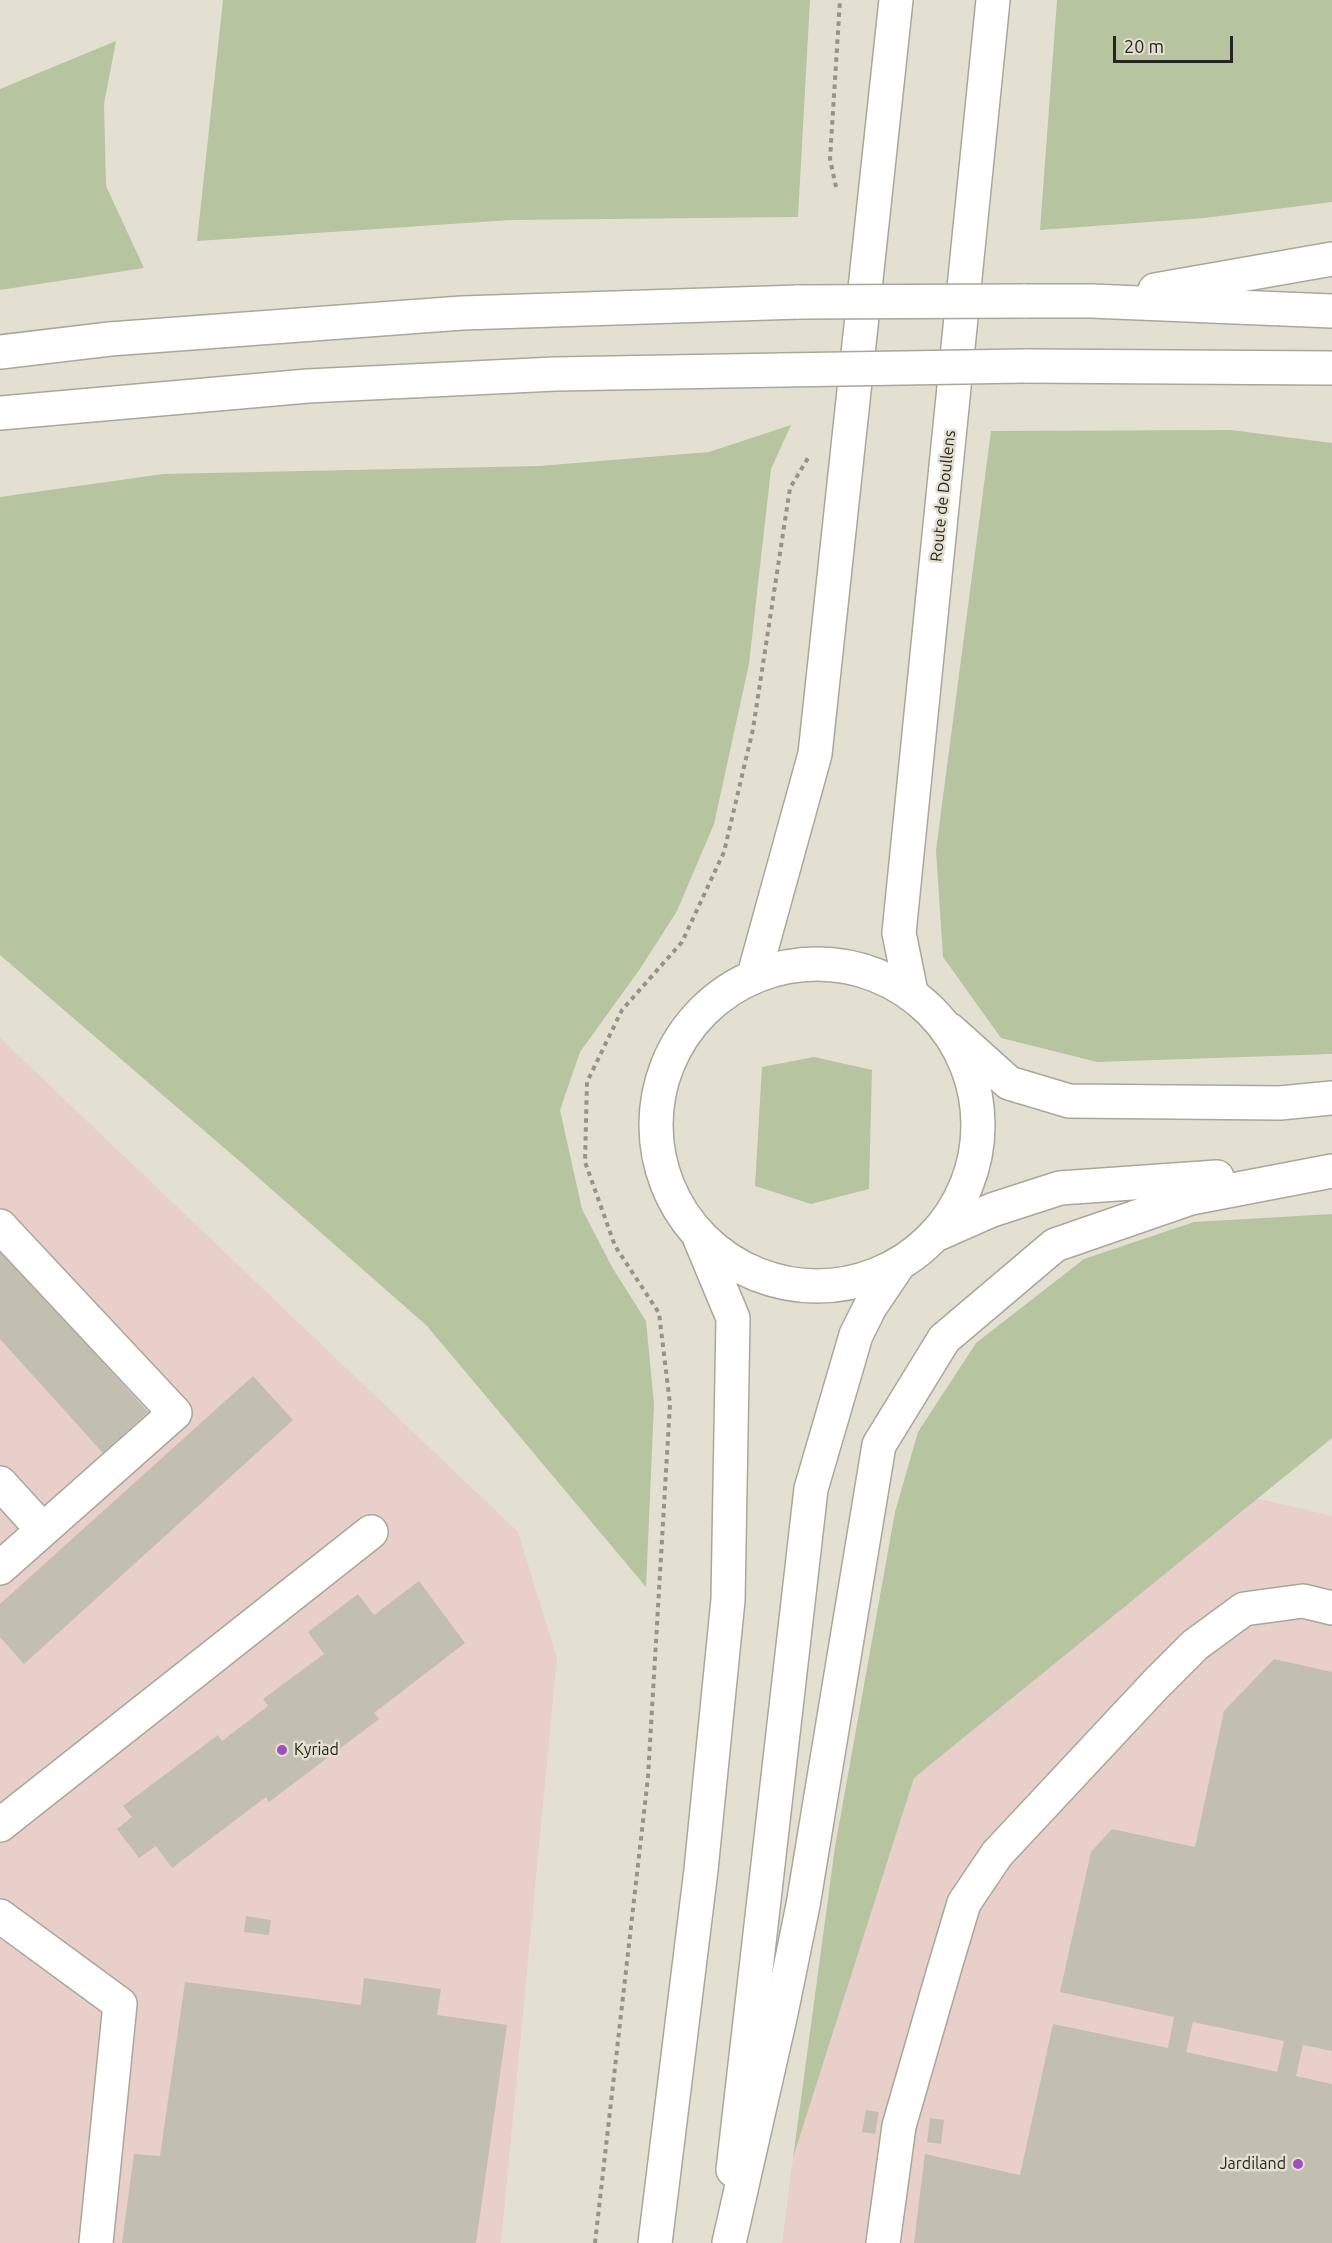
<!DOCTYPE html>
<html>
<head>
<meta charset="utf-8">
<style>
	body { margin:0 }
	#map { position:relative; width:1332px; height:2243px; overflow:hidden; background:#e4e0d1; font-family:Ubuntu,sans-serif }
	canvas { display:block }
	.scale { position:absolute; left:1113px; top:36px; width:120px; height:27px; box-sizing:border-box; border:3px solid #26251f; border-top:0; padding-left:8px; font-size:18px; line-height:21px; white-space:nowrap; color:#26251f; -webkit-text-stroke:4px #e4e0d1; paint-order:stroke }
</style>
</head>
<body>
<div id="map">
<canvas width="1332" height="2243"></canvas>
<div class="scale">20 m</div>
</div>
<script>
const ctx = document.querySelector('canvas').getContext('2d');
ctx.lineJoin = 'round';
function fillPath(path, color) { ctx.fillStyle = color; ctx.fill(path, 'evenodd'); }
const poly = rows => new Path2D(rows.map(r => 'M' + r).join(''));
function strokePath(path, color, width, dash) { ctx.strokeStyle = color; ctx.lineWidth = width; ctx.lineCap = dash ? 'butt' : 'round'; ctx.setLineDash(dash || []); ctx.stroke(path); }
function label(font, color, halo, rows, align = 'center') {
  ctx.font = font + ' Ubuntu,sans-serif'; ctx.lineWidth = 5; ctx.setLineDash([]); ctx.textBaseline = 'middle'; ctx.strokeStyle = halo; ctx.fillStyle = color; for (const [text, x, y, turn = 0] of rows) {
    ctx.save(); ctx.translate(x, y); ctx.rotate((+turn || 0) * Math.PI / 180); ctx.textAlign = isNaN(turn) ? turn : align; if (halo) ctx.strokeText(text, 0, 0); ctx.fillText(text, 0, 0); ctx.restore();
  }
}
fillPath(poly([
	[0,1038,518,1532,557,1658,501,2243,0,2243],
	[1256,1498,1332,1516,1332,2243,782,2243,793,2158,914,1778]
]), '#e9cfca');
fillPath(poly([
	[223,0,810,0,798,217,511,220,197,241],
	[1057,0,1332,0,1332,202,1204,218,1040,230],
	[116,41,104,104,106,186,144,268,0,290,0,89],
	[791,425,771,469,749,664,714,824,677,911,640,969,580,1052,560,1110,582,1209,612,1267,646,1321,654,1404,646,1587,427,1326,244,1165,0,955,0,497,163,474,539,466,709,452],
	[1231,430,1332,443,1332,1054,1097,1062,1001,1038,943,957,936,850,991,431],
	[814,1057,872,1070,869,1189,811,1204,755,1186,762,1067],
	[1332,1214,1332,1438,914,1778,793,2158,835,1847,895,1512,918,1432,976,1343,1084,1259,1194,1222]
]), '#b6c4a0');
fillPath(poly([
	[0,1249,148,1412,103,1453,0,1339],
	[253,1376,293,1420,24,1664,0,1637,0,1604],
	[419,1581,465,1643,374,1713,379,1719,269,1802,266,1797,172,1868,156,1846,139,1858,117,1829,132,1817,123,1806,218,1735,222,1741,268,1706,263,1699,324,1654,308,1632,358,1594,374,1615],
	[1274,1659,1332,1672,1332,2051,1303,2045,1296,2076,1332,2084,1332,2243,914,2243,925,2154,1020,2175,1053,2024,1168,2048,1174,2017,1060,1992,1091,1852,1112,1829,1195,1847,1224,1711],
	[1193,2022,1284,2041,1277,2072,1186,2052],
	[246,1916,271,1920,269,1935,244,1932],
	[364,1978,441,1989,437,2015,507,2025,476,2243,122,2243,134,2154,160,2156,185,1982,361,2005],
	[866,2110,879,2112,875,2134,862,2132],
	[930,2118,944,2120,941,2144,927,2142]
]), '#c2beb0');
const minor = poly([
	[0,1226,175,1413,0,1568],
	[0,1483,42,1529],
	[0,1825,371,1532],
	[0,1916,120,2004,96,2243],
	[883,2243,899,2126,944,1970,964,1903,997,1854,1156,1684,1195,1645,1244,1609,1303,1601,1332,1608]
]);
const major = poly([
	'656 1125a161 161 0 1 1 322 0a161 161 0 1 1-322 0Z',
	[754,975,815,754,896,0],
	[911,992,899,933,993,0],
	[733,2170,811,1489,856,1335,870,1307,897,1267],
	[655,2243,701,1870,728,1600,733,1318,700,1239]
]);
const highway = poly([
	[1155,290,1332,259],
	[1023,301,1091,301,1332,311],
	[0,352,110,339,462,313,799,302],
	[1024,366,1332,368],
	[0,413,308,386,555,374,782,370],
	[950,1030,1009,1083,1069,1101,1280,1103,1332,1098],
	[940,1233,992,1210,1060,1188,1217,1177],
	[729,2243,781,2013,803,1905,879,1445,944,1339,1055,1245,1191,1198,1332,1171]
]);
strokePath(minor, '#aaa799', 36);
strokePath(major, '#aaa799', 36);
strokePath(highway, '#aaa799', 36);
strokePath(poly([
	[836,187,830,159,840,0],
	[595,2243,648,1777,670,1404,659,1313,615,1246,585,1162,587,1082,622,1010,682,942,724,852,753,729,790,488,808,458]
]), '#969388', 4, [4.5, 4.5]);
strokePath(minor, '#fff', 33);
strokePath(major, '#fff', 33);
strokePath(highway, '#fff', 33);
const highwayBridge = poly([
	[799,302,1023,301],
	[782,370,1024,366]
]);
strokePath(highwayBridge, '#aaa799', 36, []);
strokePath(highwayBridge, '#fff', 33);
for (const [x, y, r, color] of [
	[282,1750,6,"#9f4fc0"],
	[1298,2164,6,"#9f4fc0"]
]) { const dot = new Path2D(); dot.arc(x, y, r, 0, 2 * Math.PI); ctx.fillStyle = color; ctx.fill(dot); strokePath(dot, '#e4e0d1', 2); }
label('16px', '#26251f', '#e4e0d1', [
	["Route de Doullens",943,496,-84]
]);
label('16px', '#26251f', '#e4e0d1', [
	["Kyriad",294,1750],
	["Jardiland",1286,2164,"right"]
], 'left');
</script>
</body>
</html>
